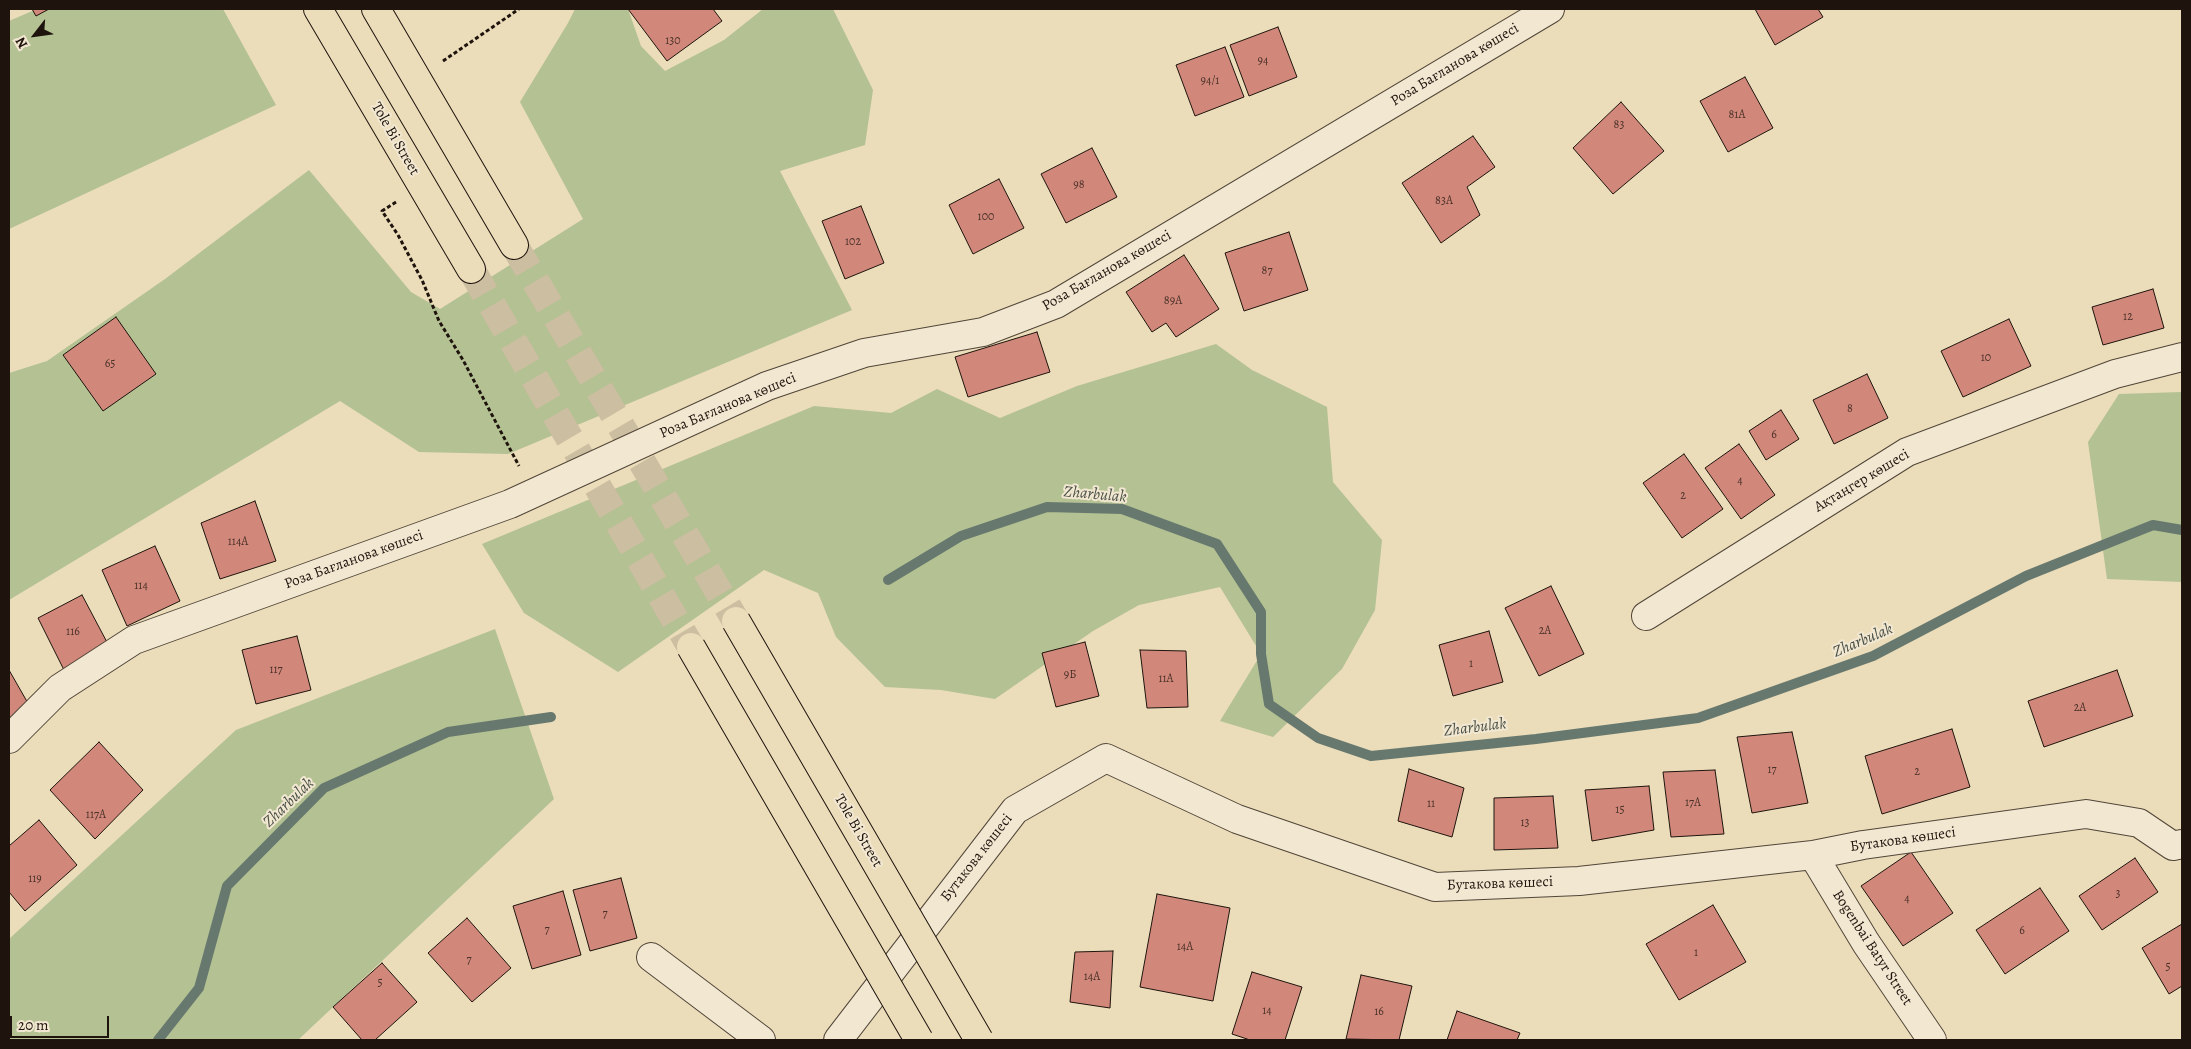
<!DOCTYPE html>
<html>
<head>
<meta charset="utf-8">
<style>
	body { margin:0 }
	#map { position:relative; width:2191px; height:1049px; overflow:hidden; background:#ebdcba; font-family:Alegreya,serif }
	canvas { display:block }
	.frame { position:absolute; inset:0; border:10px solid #1e140d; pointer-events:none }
	.north { position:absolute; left:10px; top:10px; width:50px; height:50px; -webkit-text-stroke:4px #f2e8d2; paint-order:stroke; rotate:240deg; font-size:14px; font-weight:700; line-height:20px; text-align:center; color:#1e140d }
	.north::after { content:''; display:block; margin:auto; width:18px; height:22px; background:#1e140d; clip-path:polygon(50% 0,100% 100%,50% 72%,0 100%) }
	.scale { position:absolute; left:10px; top:1016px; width:99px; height:22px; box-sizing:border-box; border:2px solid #1e140d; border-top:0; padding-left:6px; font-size:15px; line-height:18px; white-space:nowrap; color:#1e140d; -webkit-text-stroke:4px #f2e8d2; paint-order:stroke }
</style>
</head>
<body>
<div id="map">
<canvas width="2191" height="1049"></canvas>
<div class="frame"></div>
<div class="north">N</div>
<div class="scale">20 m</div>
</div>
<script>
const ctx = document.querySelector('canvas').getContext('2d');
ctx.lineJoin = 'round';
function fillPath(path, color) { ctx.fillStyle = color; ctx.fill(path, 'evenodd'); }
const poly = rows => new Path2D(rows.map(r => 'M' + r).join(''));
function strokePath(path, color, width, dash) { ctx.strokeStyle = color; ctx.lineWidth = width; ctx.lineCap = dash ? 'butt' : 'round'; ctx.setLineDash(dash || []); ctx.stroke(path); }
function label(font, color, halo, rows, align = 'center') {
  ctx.font = font + ' Alegreya,serif'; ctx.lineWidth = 4; ctx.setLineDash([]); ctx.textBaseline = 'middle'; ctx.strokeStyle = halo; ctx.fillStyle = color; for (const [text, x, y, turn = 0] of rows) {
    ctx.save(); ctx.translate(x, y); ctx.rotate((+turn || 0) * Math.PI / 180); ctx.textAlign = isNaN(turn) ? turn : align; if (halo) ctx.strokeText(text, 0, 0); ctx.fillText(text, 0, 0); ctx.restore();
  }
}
fillPath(poly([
	[37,9,223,9,276,105,9,229,9,21],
	[575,9,628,9,641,46,665,71,724,40,763,9,833,9,873,90,865,145,780,171,852,310,508,454,419,452,340,401,9,600,9,373,47,361,165,279,309,170,411,292,440,309,583,219,520,102,568,23],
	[1216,344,1252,370,1327,407,1333,482,1382,540,1375,610,1342,669,1273,737,1220,721,1261,654,1220,587,1139,605,1093,631,995,699,941,690,885,687,836,637,818,593,764,570,618,672,524,613,482,544,814,406,891,413,937,389,1000,418,1077,386],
	[2182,392,2182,582,2107,579,2088,442,2119,394],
	[495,629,554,799,298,1040,9,1040,9,939,236,730]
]), '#b3c193');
strokePath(poly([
	[888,580,961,536,1047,507,1122,509,1217,544,1261,612,1261,654,1269,704,1318,738,1371,756,1536,739,1698,718,1873,656,2026,576,2153,525,2182,530],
	[158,1040,199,988,227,886,324,788,448,732,551,717]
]), '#67796e', 10);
const building = poly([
	[32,9,49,9,36,16,32,9],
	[628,9,713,9,722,21,667,61,628,9],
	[1755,9,1818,9,1823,17,1775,45,1755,9],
	[1278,27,1297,77,1249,96,1230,45,1278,27],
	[1225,47,1244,97,1195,116,1176,65,1225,47],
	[1745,77,1773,128,1728,152,1700,101,1745,77],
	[1621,102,1664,151,1613,194,1573,148,1621,102],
	[1473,136,1495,167,1467,187,1480,215,1441,243,1402,183,1473,136],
	[1092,148,1117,197,1066,223,1041,174,1092,148],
	[999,179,1024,228,973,254,949,205,999,179],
	[861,206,884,263,845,279,822,221,861,206],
	[1289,232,1308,290,1244,311,1225,253,1289,232],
	[1184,255,1219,309,1176,337,1166,323,1152,332,1126,292,1184,255],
	[2153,289,2164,328,2103,345,2092,307,2153,289],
	[116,317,156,374,103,411,63,355,116,317],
	[2009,319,2031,366,1963,397,1941,351,2009,319],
	[1037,332,1050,372,968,397,955,357,1037,332],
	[1867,374,1888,418,1834,444,1813,400,1867,374],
	[1781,410,1799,439,1766,460,1749,431,1781,410],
	[1739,444,1775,495,1741,519,1705,468,1739,444],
	[1684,454,1723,509,1682,538,1643,483,1684,454],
	[255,501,276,561,220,579,201,523,255,501],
	[155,546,180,601,127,626,102,570,155,546],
	[1551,586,1584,654,1539,676,1505,608,1551,586],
	[82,595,109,646,64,670,38,618,82,595],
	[1489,631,1503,682,1453,696,1439,645,1489,631],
	[297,636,311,690,256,704,242,650,297,636],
	[1085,642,1099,696,1056,707,1042,653,1085,642],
	[1140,650,1186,651,1188,707,1147,708,1140,650],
	[9,670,33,712,9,727,9,670],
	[2117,670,2133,716,2044,747,2028,701,2117,670],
	[1952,729,1970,787,1882,814,1865,756,1952,729],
	[1792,732,1808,803,1752,813,1737,737,1792,732],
	[99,742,143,790,95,839,50,790,99,742],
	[1409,769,1464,788,1452,837,1398,821,1409,769],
	[1715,770,1724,834,1671,837,1663,772,1715,770],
	[1649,786,1654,830,1592,841,1585,790,1649,786],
	[1553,796,1558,848,1494,850,1494,798,1553,796],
	[39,820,77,865,25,911,9,892,9,846,39,820],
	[1911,852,1953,913,1903,946,1861,886,1911,852],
	[2135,858,2158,892,2102,930,2079,896,2135,858],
	[621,878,637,938,590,951,573,890,621,878],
	[2040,888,2069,931,2005,974,1976,930,2040,888],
	[563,891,581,955,532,969,513,906,563,891],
	[1157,894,1230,908,1213,1001,1140,987,1157,894],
	[1713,905,1746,962,1679,1000,1646,944,1713,905],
	[467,918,511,968,472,1002,428,953,467,918],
	[2182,924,2182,986,2169,994,2142,948,2182,924],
	[1113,951,1110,1008,1070,1002,1075,952,1113,951],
	[382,963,417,1002,375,1040,362,1040,333,1007,382,963],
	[1252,972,1302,987,1285,1040,1250,1040,1232,1034,1252,972],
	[1361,975,1412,986,1399,1040,1346,1039,1361,975],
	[1457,1011,1520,1033,1517,1040,1447,1040,1457,1011]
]);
fillPath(building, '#d1887b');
strokePath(building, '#1e140d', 1);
strokePath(poly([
	[514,245,736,621],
	[471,269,691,647]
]), '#ccbea0', 28, [28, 14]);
const minor = poly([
	[1646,616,1907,452,2115,374,2182,357],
	[9,739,60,688,134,640,510,504,767,386,864,353,983,332,1056,304,1550,9],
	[1813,855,1866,943,1932,1040],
	[651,957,761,1040],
	[838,1040,1015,810,1106,758,1237,819,1435,887,1579,881,1813,855,1863,845,2086,814,2139,823,2173,846,2182,844]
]);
const major = poly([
	[318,9,471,269],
	[376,9,514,245]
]);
strokePath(minor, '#514638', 30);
strokePath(major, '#1e140d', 30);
strokePath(poly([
	[443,61,519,9],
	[396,202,382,211,398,235,422,280,439,321,463,360,519,466]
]), '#1e140d', 3, [4, 2.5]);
strokePath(minor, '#f2e8d2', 28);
strokePath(major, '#ebdcba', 28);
const majorBridge = poly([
	[736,621,979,1040],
	[691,647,919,1040]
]);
strokePath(majorBridge, '#1e140d', 30, []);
strokePath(majorBridge, '#ebdcba', 28);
label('12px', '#4b3128', null, [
	["130",673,41],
	["94",1263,61],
	["94/1",1210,81],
	["81А",1737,115],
	["83",1619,125],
	["98",1079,185],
	["83А",1444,201],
	["100",986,217],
	["102",853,242],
	["87",1267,271],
	["89А",1173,301],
	["12",2128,317],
	["10",1986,358],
	["65",110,364],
	["8",1850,409],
	["6",1774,435],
	["4",1740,481],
	["2",1683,496],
	["114А",238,542],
	["114",141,586],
	["2А",1545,631],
	["116",73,632],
	["1",1471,664],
	["117",276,670],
	["9Б",1070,675],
	["11А",1166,679],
	["2А",2080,708],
	["17",1772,770],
	["2",1917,772],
	["17А",1693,803],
	["11",1431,804],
	["15",1620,810],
	["117А",96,815],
	["13",1525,823],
	["119",35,879],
	["3",2118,894],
	["4",1907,899],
	["7",605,914],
	["7",547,930],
	["6",2022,931],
	["14А",1185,947],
	["1",1696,953],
	["7",469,960],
	["5",2168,967],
	["14А",1092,977],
	["5",380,983],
	["14",1267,1011],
	["16",1379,1012]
]);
label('15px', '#1e140d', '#f2e8d2', [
	["Роза Бағланова көшесі",1455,65,-31],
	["Tole Bi Street",395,139,60],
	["Роза Бағланова көшесі",1107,271,-30],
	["Роза Бағланова көшесі",728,406,-23],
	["Ақтаңгер көшесі",1862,481,-31],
	["Роза Бағланова көшесі",354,560,-20],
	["Tole Bi Street",858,831,60],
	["Бутакова көшесі",1903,840,-8],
	["Бутакова көшесі",977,858,-52],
	["Бутакова көшесі",1500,884,-2],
	["Bogenbai Batyr Street",1872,948,57]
]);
label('italic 16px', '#494f46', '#f2e8d2', [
	["Zharbulak",1095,495,5],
	["Zharbulak",1863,641,-23],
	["Zharbulak",1475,728,-7],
	["Zharbulak",289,803,-44]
]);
</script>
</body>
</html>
